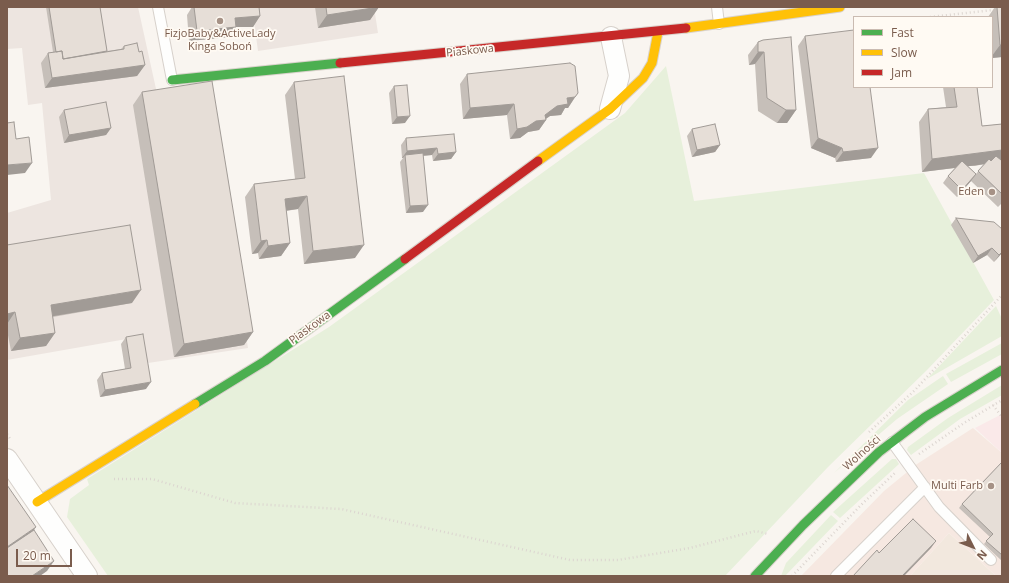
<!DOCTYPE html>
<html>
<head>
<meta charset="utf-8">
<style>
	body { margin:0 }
	#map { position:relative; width:1009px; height:583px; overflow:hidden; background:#f9f5f0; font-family:"Open Sans",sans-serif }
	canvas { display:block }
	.frame { position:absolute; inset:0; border:8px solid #7a5c4d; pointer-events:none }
	.legend { position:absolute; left:853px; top:16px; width:140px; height:72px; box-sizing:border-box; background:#fffaf3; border:1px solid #cabbb1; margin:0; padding:5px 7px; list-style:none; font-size:12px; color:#7a5c4d }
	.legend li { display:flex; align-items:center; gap:8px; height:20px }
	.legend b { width:20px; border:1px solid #cabbb1 }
	.north { position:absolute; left:953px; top:527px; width:40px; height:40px; -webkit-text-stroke:3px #fffaf3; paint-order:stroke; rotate:132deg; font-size:11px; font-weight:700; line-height:16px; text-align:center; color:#7a5c4d }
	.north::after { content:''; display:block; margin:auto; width:14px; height:18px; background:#7a5c4d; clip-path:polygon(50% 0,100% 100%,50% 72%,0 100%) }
	.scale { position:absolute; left:16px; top:549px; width:56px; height:18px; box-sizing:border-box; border:2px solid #7a5c4d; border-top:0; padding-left:5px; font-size:12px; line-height:14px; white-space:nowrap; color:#7a5c4d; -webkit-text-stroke:3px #fffaf3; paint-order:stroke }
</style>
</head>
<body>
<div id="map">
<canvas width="1009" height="583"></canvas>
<div class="frame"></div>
<ul class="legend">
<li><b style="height:5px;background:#4caf50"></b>Fast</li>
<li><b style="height:5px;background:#ffc107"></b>Slow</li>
<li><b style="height:5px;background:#c62828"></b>Jam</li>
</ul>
<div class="north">N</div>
<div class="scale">20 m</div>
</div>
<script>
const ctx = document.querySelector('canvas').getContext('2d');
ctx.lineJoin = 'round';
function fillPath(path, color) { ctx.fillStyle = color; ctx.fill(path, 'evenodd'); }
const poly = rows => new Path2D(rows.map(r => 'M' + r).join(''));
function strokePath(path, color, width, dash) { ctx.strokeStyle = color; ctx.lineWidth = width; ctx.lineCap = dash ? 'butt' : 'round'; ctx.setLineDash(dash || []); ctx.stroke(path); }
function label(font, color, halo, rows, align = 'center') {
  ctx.font = font + ' "Open Sans",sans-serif'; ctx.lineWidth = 3.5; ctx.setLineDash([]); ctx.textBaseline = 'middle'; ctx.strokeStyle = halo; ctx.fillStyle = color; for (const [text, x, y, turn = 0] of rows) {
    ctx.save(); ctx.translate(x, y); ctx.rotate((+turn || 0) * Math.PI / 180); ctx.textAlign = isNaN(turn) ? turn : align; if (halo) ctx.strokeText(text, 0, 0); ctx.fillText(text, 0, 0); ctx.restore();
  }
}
fillPath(poly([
	[949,533,996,576,910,576]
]), '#f2e8de');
fillPath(poly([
	[973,428,1002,453,1002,576,996,576,949,533,910,576,801,576,884,491,917,464]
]), '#f6e8e1');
fillPath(poly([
	[7,7,138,7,158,98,206,90,248,348,148,363,138,337,7,360,7,213,51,200,42,103,28,105,22,48,7,49],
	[252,7,374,7,378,33,258,51]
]), '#ede5e0');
fillPath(poly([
	[1002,414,1002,453,975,428]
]), '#fae9e9');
fillPath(poly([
	[666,66,694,201,924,173,994,300,927,370,828,467,725,576,108,576,67,517,70,499,89,485,87,479,329,327,625,113],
	[996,306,1002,319,1002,336,927,379],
	[1002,343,1002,354,951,382,946,374],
	[943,376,948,384,897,419,834,473,908,400],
	[1002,385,1002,395,960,419,911,455,907,450,908,447,948,418],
	[892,459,896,459,899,464,840,518,833,512],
	[831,515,838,521,785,576,781,576,786,563]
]), '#e7f0db');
const lane = poly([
	[158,7,172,80],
	[717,7,719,24],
	[892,442,939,507,991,560],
	[836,576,925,487]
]);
const street = poly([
	[610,109,619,76,611,37],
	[7,459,87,576]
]);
const fast = poly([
	[172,80,340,63],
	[195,404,265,361,405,259],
	[755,576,803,525,879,452,925,417,1002,370]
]);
const slow = poly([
	[686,28,840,7],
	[538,161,610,109,643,78,652,63,658,32],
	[37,502,195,404]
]);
const jam = poly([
	[340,63,686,28],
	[405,259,538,161]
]);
strokePath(lane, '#d7d1cb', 12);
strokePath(street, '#d7d1cb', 22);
strokePath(fast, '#d9d2cb', 11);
strokePath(slow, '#d9d2cb', 11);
strokePath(jam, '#d9d2cb', 11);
strokePath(poly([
	[930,17,1002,9],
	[993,405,1002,417],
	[869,432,915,390,1002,295],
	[7,434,11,440],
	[919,454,964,423,1002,400],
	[114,479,152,479,235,503,341,509,570,560,618,560,690,548,756,531,768,534],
	[792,576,864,502,896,472]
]), '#dcd5d0', 2.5, [1, 3]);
strokePath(lane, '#fefefd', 10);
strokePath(street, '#fefefd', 20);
strokePath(fast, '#4caf50', 9);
strokePath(slow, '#ffc107', 9);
strokePath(jam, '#c62828', 9);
fillPath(poly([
	[46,7,100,7,107,51,121,49,124,46,139,52,145,65,137,76,45,88,41,63,48,53,53,52],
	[192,7,259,7,260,16,253,27,235,27,229,37,189,41,187,15],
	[315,7,379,7,370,20,318,28],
	[995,7,1002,7,1002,57,992,58,992,17,988,17],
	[805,36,871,158,836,162,835,158,811,148,798,46],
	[763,40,796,110,787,123,777,123,758,111,755,64,749,65,748,55,758,42],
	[467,74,578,93,568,108,565,108,561,115,550,116,546,119,546,120,539,130,528,132,520,138,510,139,507,115,463,119,460,84],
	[294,82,355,258,304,264,298,209,286,211,290,243,281,256,259,259,258,253,252,254,245,197,254,184,295,179,285,95],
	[394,86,405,123,392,124,389,93],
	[943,87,977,87,982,126,1002,124,1002,203,998,207,971,181,957,197,943,183,948,176,955,168,922,172,919,122,928,109,946,107],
	[984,164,976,174,968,166,975,166],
	[142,92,253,332,244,345,174,357,133,105],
	[64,110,111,128,106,135,64,143,59,117],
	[692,129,720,145,715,152,692,157,687,136],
	[406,138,456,152,451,159,433,161,432,155,423,156,423,212,406,213,400,162,403,158,402,158,401,145],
	[956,218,1002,229,1002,253,994,262,987,255,973,263,951,225],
	[7,245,132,303,53,317,55,333,46,346,11,351,7,330],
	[126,337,146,389,100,397,97,380,102,373,125,369,121,344],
	[1002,462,1002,561,984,544,990,537,959,508,962,504]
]), '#c6bfb9');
fillPath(poly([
	[379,7,370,20,318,28,327,15],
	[260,16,253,27,235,27,229,37,189,41,197,31,235,18],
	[1000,45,1002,45,1002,57,992,58,992,56],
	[758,52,764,52,755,64,749,65],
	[145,65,137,76,45,88,52,78],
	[575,97,568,108,565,108,561,115,550,116,544,120,546,120,539,130,528,132,520,138,510,139,517,129,545,115,567,98],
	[514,104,507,115,463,119,470,108],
	[786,110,796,110,787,123,777,123],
	[410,116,405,123,392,124,397,117],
	[111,128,106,135,64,143,69,135],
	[818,138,842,148,835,158,811,148],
	[720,145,715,152,692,157,697,150],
	[437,148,432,155,406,157,405,155,403,158,402,158,407,151],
	[878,148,871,158,836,162,843,152],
	[1002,150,1002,162,922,172,932,159],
	[456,152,451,159,433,161,438,154],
	[32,163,25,173,7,175,7,165],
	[976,174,971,181,957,197,962,190],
	[307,196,298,209,276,212,285,199],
	[428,205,423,212,406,213,410,206],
	[267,240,258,253,252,254,261,241],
	[290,243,281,256,259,259,268,246],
	[364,245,355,258,304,264,313,251],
	[992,248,987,255,973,263,978,256],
	[1002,252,1002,253,994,262,999,255],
	[141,290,132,303,42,318,51,305],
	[15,312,7,324,7,314],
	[253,332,244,345,174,357,184,344],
	[55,333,46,346,11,351,20,338],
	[151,382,146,389,100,397,105,390],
	[36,527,27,540,7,554,7,547],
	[936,541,931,548,904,576,902,576],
	[54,561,47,571,40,576,32,576]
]), '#a19b96');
const building = poly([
	[49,7,100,7,107,51,63,59,62,51,56,52,49,7],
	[194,7,259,7,260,16,235,18,236,27,197,31,194,7],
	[326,7,379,7,327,15,326,7],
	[997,7,1002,7,1002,45,1000,45,997,7],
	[854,30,854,87,870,87,878,148,843,152,842,148,818,138,805,36,854,30],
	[791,37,796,110,786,110,767,98,764,52,758,52,758,42,763,40,791,37],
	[137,43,139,52,142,51,145,65,52,78,48,53,62,51,63,59,124,49,124,46,137,43],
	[570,63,575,66,578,93,575,97,567,98,568,104,557,106,545,115,546,120,536,121,527,127,517,129,514,104,470,108,467,74,570,63],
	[344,76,364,245,313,251,307,196,285,199,290,243,268,246,267,240,261,241,254,184,305,178,294,82,344,76],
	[212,81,253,332,184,344,142,92,212,81],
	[407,85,410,116,397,117,394,86,407,85],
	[954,87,977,87,982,126,1002,124,1002,150,932,159,928,109,957,107,954,87],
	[106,102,111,128,69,135,64,110,106,102],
	[14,122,16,139,29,137,32,163,7,165,7,123,14,122],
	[715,124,720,145,697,150,692,129,715,124],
	[454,134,456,152,438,154,437,148,407,151,406,138,454,134],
	[423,153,428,205,410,206,405,155,423,153],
	[996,156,1001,160,1002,159,1002,194,978,171,989,159,991,161,996,156],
	[962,161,976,174,962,190,948,176,962,161],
	[956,218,994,222,1002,229,1002,252,999,255,992,248,978,256,956,218],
	[130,225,141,290,51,305,55,333,20,338,15,312,7,314,7,245,130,225],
	[143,334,151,382,105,390,102,373,131,368,126,337,143,334],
	[1002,462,1002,555,986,541,993,534,962,504,1002,462],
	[7,485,36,527,7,547,7,485],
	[913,519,936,541,902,576,853,576,877,550,879,553,913,519],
	[34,530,54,561,32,576,7,576,7,548,34,530]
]);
fillPath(building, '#e6ded7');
strokePath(building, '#a19b96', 1);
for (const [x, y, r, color] of [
	[220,21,4,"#a69286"],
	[992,192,4,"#a69286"],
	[991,486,4,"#a69286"]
]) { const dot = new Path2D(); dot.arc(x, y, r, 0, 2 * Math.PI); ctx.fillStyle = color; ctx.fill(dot); strokePath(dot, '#fffaf3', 1.5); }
label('11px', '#7a5c4d', '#fffaf3', [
	["FizjoBaby&ActiveLady",220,34,"center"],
	["Kinga Soboń",220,47,"center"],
	["Eden",984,192],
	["Multi Farb",983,486]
], 'right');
label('11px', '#7a5c4d', '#fffaf3', [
	["Piaskowa",470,51,-6],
	["Piaskowa",310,328,-36],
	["Wolności",862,453,-42]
]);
</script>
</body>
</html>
